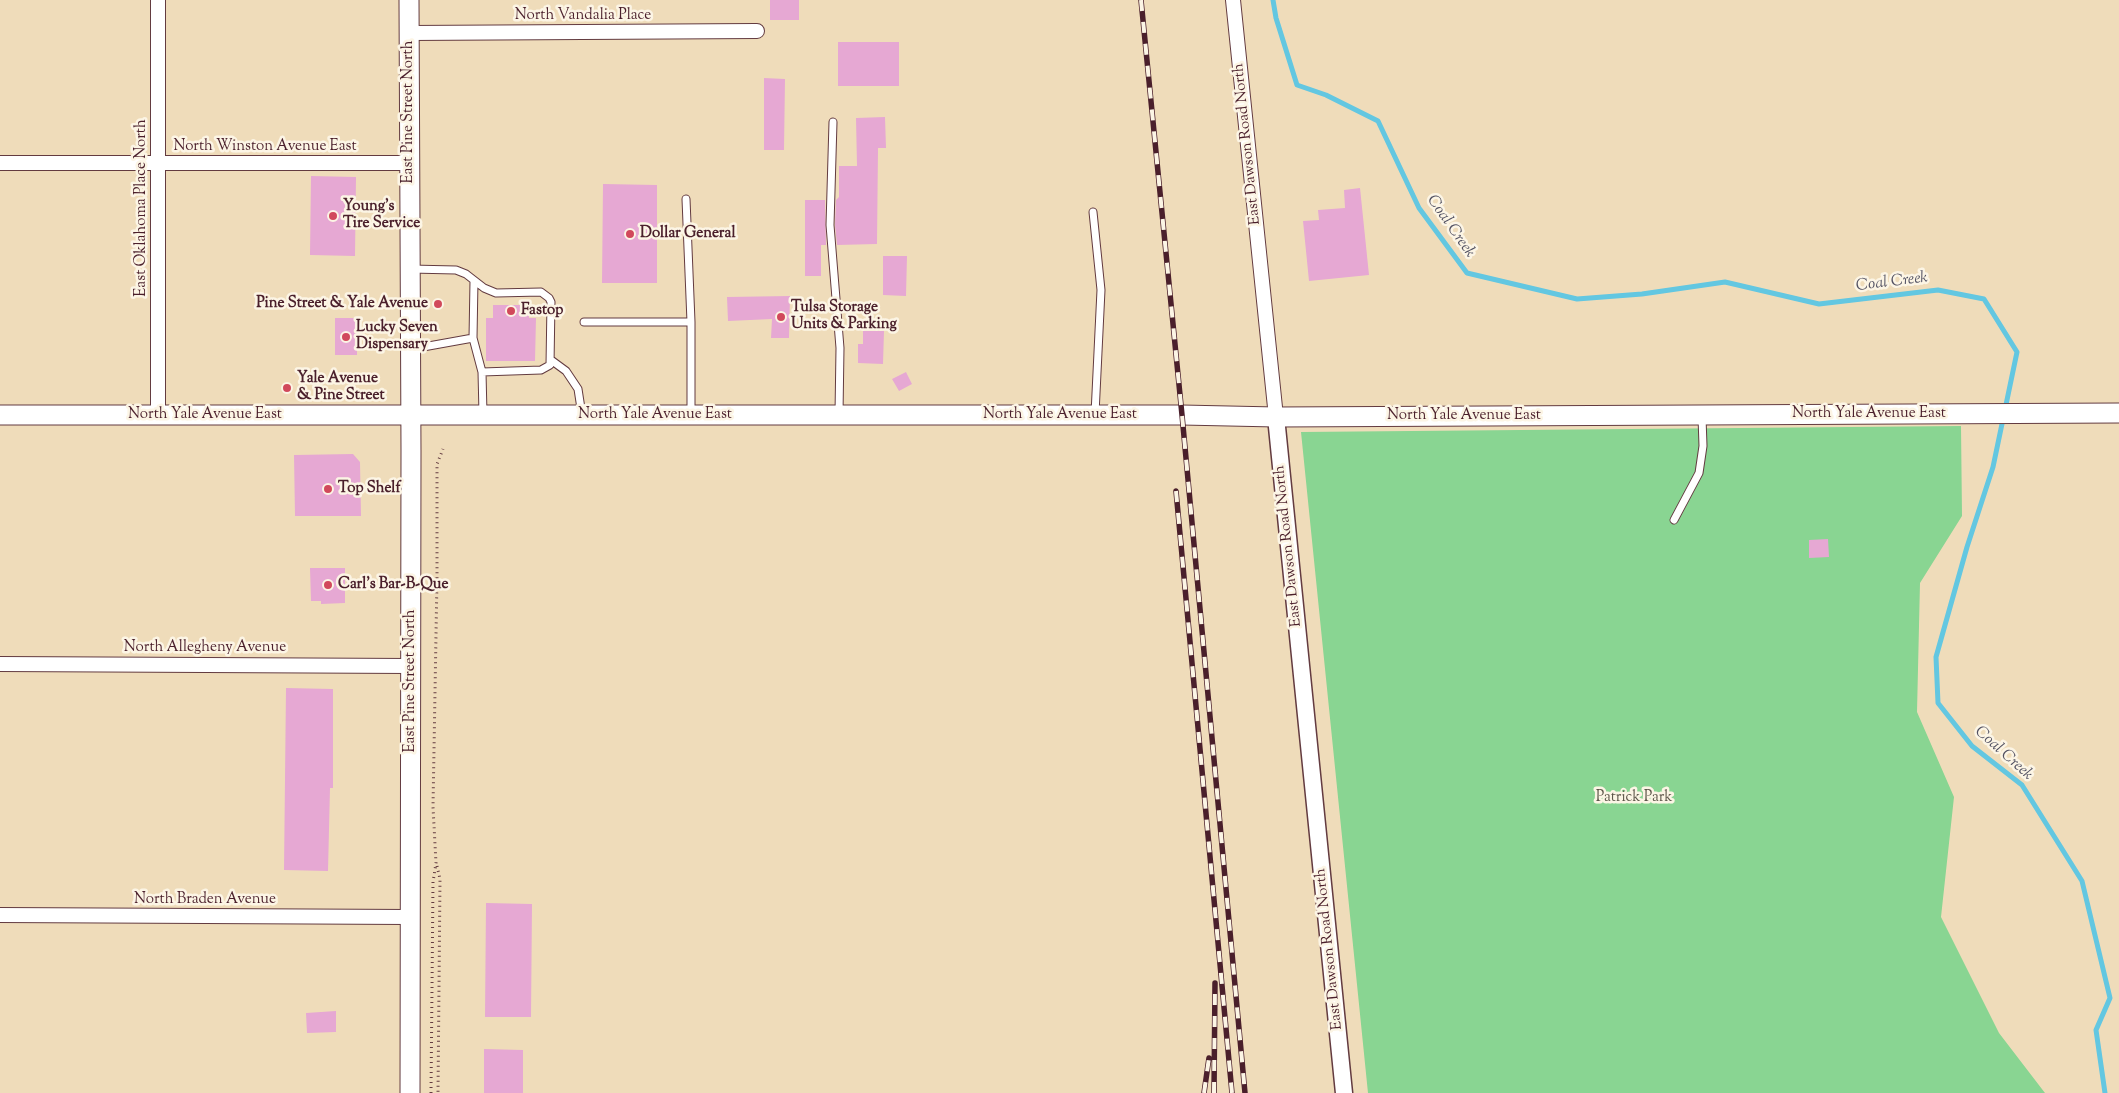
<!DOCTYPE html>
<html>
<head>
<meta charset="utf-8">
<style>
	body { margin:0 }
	canvas { display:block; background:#efdcba }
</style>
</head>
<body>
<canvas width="2119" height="1093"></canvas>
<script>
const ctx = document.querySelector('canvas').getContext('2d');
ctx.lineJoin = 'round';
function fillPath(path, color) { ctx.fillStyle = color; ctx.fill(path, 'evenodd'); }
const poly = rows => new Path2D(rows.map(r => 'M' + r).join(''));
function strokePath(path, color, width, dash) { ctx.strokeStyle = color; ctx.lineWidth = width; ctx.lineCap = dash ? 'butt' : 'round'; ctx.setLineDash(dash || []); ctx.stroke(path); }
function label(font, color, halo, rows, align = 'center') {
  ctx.font = font + ' "Sorts Mill Goudy",serif'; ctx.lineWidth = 5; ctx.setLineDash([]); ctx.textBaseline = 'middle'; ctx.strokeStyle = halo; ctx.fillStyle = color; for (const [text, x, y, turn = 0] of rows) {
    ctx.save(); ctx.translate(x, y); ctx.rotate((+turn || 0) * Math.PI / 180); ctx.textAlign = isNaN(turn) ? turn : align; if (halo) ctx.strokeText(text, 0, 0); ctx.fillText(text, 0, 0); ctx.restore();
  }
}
fillPath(poly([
	[1961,426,1962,516,1920,583,1917,712,1954,797,1941,917,1999,1033,2045,1093,1368,1093,1301,432]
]), '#89d592');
strokePath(poly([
	[1273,0,1276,18,1297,85,1326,95,1378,121,1419,208,1467,273,1577,299,1642,294,1725,282,1819,304,1938,290,1984,299,2017,352,1993,467,1967,547,1936,657,1938,703,1972,746,2022,785,2082,881,2110,998,2096,1030,2105,1093]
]), '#63c7e1', 5);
fillPath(poly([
	[770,0,799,0,799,20,770,20],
	[838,42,899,42,899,86,838,86],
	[764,78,785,79,784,150,764,150],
	[885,117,886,148,878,148,877,244,837,245,835,225,836,200,839,197,839,166,857,166,856,118],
	[311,176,356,177,355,256,310,255],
	[603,184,657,185,657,283,602,283],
	[1360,188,1369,275,1309,281,1303,221,1319,220,1318,210,1345,208,1344,190],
	[805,200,825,200,826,245,821,245,821,276,805,276],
	[883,256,907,256,906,296,883,295],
	[790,296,789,338,771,338,772,319,728,321,727,297],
	[493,305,529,305,529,318,536,318,535,361,486,361,486,318,493,318],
	[335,318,357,318,357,355,335,355],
	[863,331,884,331,883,364,858,363,858,344,863,344],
	[906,372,912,384,899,391,892,379],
	[353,454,360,462,361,516,295,516,294,455],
	[1828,539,1829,557,1809,558,1809,540],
	[310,568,345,568,345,603,321,604,321,601,311,601],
	[286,688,333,689,333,788,330,788,328,871,284,870],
	[486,903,532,904,531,1017,485,1017],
	[336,1011,336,1032,307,1033,306,1013],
	[484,1049,523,1050,523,1093,484,1093]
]), '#e6a8d3');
const service = poly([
	[833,122,830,225,840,348,839,414],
	[686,199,691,322,691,414],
	[1093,212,1101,290,1095,414],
	[410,269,456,270,466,274,484,288,496,293,541,292,549,298,551,302,550,365,541,370,482,372,483,414],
	[474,281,473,338,482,372],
	[584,322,691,322],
	[412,349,473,338],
	[551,360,566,371,578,389,582,415],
	[1674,520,1699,473,1703,446,1702,417]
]);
const minor = poly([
	[1233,0,1276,417],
	[409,33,757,31],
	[0,163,409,163],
	[158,415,158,0],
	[0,664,411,666],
	[0,915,410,917]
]);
const tertiary = poly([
	[1276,417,1344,1093]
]);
const secondary = poly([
	[409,0,411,450,410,1093],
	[0,415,1182,415,1276,417,2119,413]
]);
strokePath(service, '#633b40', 9);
strokePath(minor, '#633b40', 16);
strokePath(tertiary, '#633b40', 19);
strokePath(secondary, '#633b40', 21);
strokePath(poly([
	[437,866,440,879,438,1093],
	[431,1093,433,882,436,863,433,807,437,578,437,464,443,449]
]), '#633b40', 3, [1, 4]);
strokePath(service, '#fff', 7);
strokePath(minor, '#fff', 14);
strokePath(tertiary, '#fff', 16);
strokePath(secondary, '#fff', 19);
const rail = poly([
	[1141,0,1182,415,1245,1093],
	[1176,491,1232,1093],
	[1204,1093,1209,1058],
	[1214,1093,1215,983]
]);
strokePath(rail, '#4a1f2b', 5.5);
strokePath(rail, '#fcf5e5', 4, [11]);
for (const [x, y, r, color] of [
	[333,216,5,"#d1495b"],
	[630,234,5,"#d1495b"],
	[438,304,5,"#d1495b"],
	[511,311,5,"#d1495b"],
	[781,317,5,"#d1495b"],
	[346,337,5,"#d1495b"],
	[287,388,5,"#d1495b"],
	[328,489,5,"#d1495b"],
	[328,585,5,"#d1495b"]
]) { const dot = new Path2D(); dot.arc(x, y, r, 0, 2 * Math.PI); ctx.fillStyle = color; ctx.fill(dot); strokePath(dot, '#fcf5e5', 2); }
label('15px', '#4a1f2b', '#fcf5e5', [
	["North Vandalia Place",583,16],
	["East Pine Street North",409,112,-90],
	["East Dawson Road North",1248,144,-96],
	["North Winston Avenue East",265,147],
	["East Oklahoma Place North",142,208,-90],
	["North Yale Avenue East",1869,414],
	["North Yale Avenue East",205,415],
	["North Yale Avenue East",655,415],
	["North Yale Avenue East",1060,415],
	["North Yale Avenue East",1464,416],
	["East Dawson Road North",1289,546,-96],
	["North Allegheny Avenue",205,648],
	["East Pine Street North",411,681,-90],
	["North Braden Avenue",205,900],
	["East Dawson Road North",1330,949,-96]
]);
label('bold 15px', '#4a1f2b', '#fcf5e5', [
	["Young's",343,207],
	["Tire Service",343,224],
	["Dollar General",640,234],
	["Pine Street & Yale Avenue",428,304,"right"],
	["Tulsa Storage",791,308],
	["Units & Parking",791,325],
	["Fastop",521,311],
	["Lucky Seven",356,328],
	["Dispensary",356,345],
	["Yale Avenue",297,379],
	["& Pine Street",297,396],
	["Top Shelf",338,489],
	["Carl's Bar-B-Que",338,585]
], 'left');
label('15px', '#5d564a', '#fcf5e5', [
	["Patrick Park",1634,798]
]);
label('italic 16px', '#525162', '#fcf5e5', [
	["Coal Creek",1450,227,55],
	["Coal Creek",1892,283,-7],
	["Coal Creek",2003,754,42]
]);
</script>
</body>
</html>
